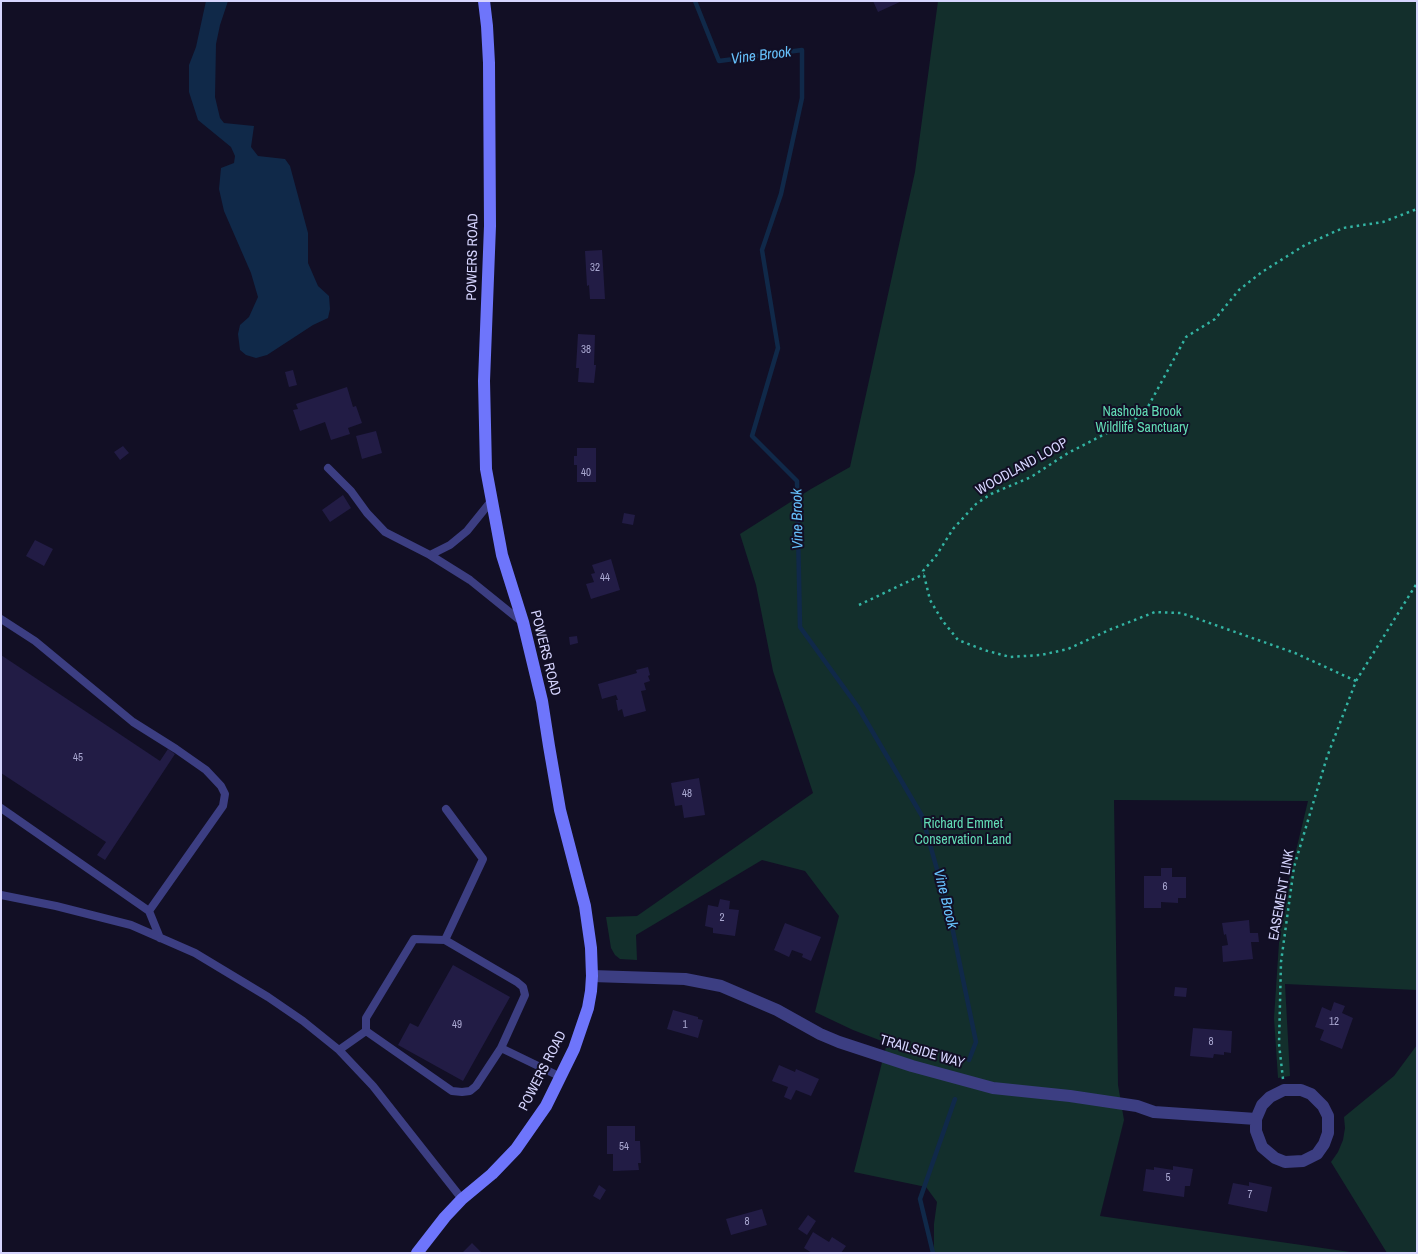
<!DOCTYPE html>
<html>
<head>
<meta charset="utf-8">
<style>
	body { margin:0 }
	#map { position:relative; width:1418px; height:1254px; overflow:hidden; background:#120f25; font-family:"Archivo Narrow",sans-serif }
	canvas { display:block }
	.frame { position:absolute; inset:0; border:2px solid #d6d5fe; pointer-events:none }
</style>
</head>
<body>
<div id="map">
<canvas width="1418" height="1254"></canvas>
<div class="frame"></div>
</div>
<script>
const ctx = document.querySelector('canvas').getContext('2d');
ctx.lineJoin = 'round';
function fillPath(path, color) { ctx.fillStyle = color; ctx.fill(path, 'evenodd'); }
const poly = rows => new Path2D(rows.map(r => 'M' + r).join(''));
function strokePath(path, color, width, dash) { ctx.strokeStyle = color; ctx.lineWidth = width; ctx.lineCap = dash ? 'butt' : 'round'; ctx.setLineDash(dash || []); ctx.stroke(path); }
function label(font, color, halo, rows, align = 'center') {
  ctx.font = font + ' "Archivo Narrow",sans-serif'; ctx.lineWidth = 4; ctx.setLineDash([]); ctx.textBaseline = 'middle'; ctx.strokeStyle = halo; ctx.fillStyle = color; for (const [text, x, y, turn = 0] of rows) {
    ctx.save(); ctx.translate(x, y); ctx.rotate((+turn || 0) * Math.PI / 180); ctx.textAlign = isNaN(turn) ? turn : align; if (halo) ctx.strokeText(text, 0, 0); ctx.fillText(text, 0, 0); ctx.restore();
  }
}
fillPath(poly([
	[938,1,1417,1,1417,990,1285,984,1290,1076,1278,1078,1274,1018,1281,913,1308,801,1114,800,1118,1085,1124,1120,1100,1216,1357,1253,934,1253,934,1224,937,1202,926,1187,854,1172,887,1043,853,1030,815,1012,839,916,805,871,762,860,636,935,637,960,620,959,615,955,611,948,606,917,637,916,813,793,773,671,756,585,740,534,811,489,850,467,915,172],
	[1417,1045,1417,1253,1387,1253,1331,1162,1338,1152,1343,1140,1345,1128,1344,1117,1394,1076]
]), '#132f2c');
fillPath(poly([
	[206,1,228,1,220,25,216,44,215,97,220,118,224,123,254,126,251,147,258,156,285,159,290,166,308,233,308,263,318,286,329,296,330,309,328,318,313,325,267,355,256,358,246,355,240,350,238,334,240,325,249,317,258,297,251,273,224,211,219,189,221,168,234,163,235,156,231,147,198,120,189,92,189,65,196,47]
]), '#102949');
strokePath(poly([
	[695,1,719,61,802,50,802,98,781,194,762,250,778,348,752,436,797,481,800,627,858,707,922,816,949,912,976,1042,969,1060],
	[933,1253,920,1199,955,1099]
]), '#102949', 4.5);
fillPath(poly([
	[873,1,902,1,878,12],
	[602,250,605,299,590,299,589,285,587,286,585,251],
	[578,334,595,335,594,365,596,365,594,383,578,382,579,368,576,368],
	[293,370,297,385,289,387,285,372],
	[347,387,353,407,356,406,362,423,348,428,350,434,331,440,325,422,300,431,293,410,298,409,296,404],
	[376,431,382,453,362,459,356,436],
	[123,446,129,453,120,460,114,452],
	[577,448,596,448,596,482,577,482,577,465,574,465,574,456,577,456],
	[343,495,351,508,330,522,322,510],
	[624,513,635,515,633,525,622,523],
	[35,540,53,549,44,566,26,556],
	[611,559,620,590,591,599,586,584,594,582,591,574,595,573,592,565],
	[577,636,578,643,570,645,569,637],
	[1,655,160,761,168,749,175,754,105,860,97,855,106,842,1,773],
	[648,667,650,675,648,676,650,681,644,683,646,690,641,691,646,711,624,717,622,709,618,711,616,700,618,700,616,695,602,699,598,684,637,673,636,670],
	[699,778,705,815,684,818,682,805,675,806,671,783],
	[1161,868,1172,868,1172,877,1186,877,1186,898,1178,898,1178,903,1161,902,1161,908,1144,908,1144,876,1161,876],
	[720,899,730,901,729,909,739,910,735,936,713,933,713,928,705,926,708,905,718,907],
	[1249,920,1250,933,1258,933,1259,942,1251,942,1253,959,1223,962,1222,946,1228,945,1226,934,1224,935,1222,923],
	[785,923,821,937,811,961,802,957,803,954,792,950,789,957,774,950],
	[453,965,510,997,463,1081,398,1045,410,1023,418,1027],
	[1175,987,1187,988,1186,997,1174,996],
	[1334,1002,1345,1006,1342,1013,1353,1018,1342,1049,1320,1040,1324,1030,1315,1027,1322,1007,1331,1011],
	[673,1010,698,1017,698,1019,703,1020,698,1038,667,1029],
	[1193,1028,1232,1031,1231,1053,1224,1052,1224,1055,1214,1054,1213,1058,1190,1056],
	[779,1065,795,1072,796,1069,819,1079,811,1096,796,1090,791,1100,784,1097,788,1087,772,1081],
	[607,1126,635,1126,635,1141,640,1141,641,1163,638,1163,639,1170,613,1171,613,1154,607,1154],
	[1173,1166,1193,1169,1190,1186,1185,1186,1184,1197,1143,1191,1146,1169,1154,1170,1154,1167,1173,1170],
	[1249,1182,1272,1187,1267,1212,1228,1204,1233,1183,1249,1186],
	[599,1185,606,1190,600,1200,593,1196],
	[762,1209,767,1225,731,1235,726,1219],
	[808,1215,816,1221,807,1235,798,1229],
	[813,1232,829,1242,832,1237,846,1246,841,1253,812,1253,804,1248],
	[472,1243,482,1253,462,1253]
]), '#221c45');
strokePath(poly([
	[859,605,924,574],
	[1356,681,1295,653,1181,613,1155,612,1109,630,1068,649,1041,655,1010,657,984,650,958,640,942,620,930,600,923,571,936,556,953,529,976,504,991,494,1031,477,1068,453,1144,414,1186,337,1215,319,1239,290,1262,272,1305,245,1343,228,1383,222,1417,209],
	[1283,1079,1279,1044,1281,962,1294,867,1327,757,1356,681,1417,583]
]), '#33b4a3', 2.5, [2.5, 4]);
strokePath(poly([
	[328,468,351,491,367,513,385,532,430,555],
	[492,500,467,531,450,545,430,555,470,580,522,622],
	[1,619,35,641,133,722,176,749,206,770,221,786,225,794,223,806,149,911],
	[1,808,149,911,160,938],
	[446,809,483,859,445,940,517,982,523,987,525,995,501,1048,561,1077],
	[1,895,56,906,131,925,195,953,268,997,303,1021,339,1050,373,1086,462,1199],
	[366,1031,366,1018,414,939,445,940],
	[339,1050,366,1031,452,1091,462,1092,470,1091,476,1086,501,1048]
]), '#3c3e82', 8);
strokePath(poly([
	[592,976,685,979,721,986,777,1010,820,1034,839,1042,912,1066,993,1088,1070,1096,1137,1106,1154,1112,1256,1119,1262,1105,1270,1097,1284,1090,1301,1090,1311,1094,1323,1106,1328,1116,1328,1133,1324,1144,1317,1154,1303,1161,1285,1162,1275,1158,1262,1147,1256,1131,1256,1119]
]), '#3c3e82', 12);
strokePath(poly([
	[417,1253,445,1217,462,1199,492,1174,516,1149,546,1106,574,1049,588,1008,591,991,592,976,591,948,585,906,560,810,549,746,542,701,523,622,502,555,486,469,484,381,490,226,489,63,487,26,484,1]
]), '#6e75fb', 12);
label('11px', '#a9a7d0', null, [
	["32",595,268],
	["38",586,350],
	["40",586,473],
	["44",605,578],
	["45",78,758],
	["48",687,794],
	["6",1165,887],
	["2",722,918],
	["12",1334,1022],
	["49",457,1025],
	["1",685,1025],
	["8",1211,1042],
	["54",624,1147],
	["5",1168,1178],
	["7",1250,1195],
	["8",747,1222]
]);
label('14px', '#d6d5fe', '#120f25', [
	["POWERS ROAD",473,257,-89],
	["WOODLAND LOOP",1022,467,-29],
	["POWERS ROAD",545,653,76],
	["EASEMENT LINK",1282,895,-80],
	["TRAILSIDE WAY",922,1052,16],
	["POWERS ROAD",543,1071,-63]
]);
label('14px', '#62dcb5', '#120f25', [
	["Nashoba Brook",1142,412],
	["Wildlife Sanctuary",1142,428],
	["Richard Emmet",963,824],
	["Conservation Land",963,840]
]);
label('italic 15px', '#66c0fb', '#120f25', [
	["Vine Brook",761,56,-7],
	["Vine Brook",798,519,-91],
	["Vine Brook",945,899,76]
]);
</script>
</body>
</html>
